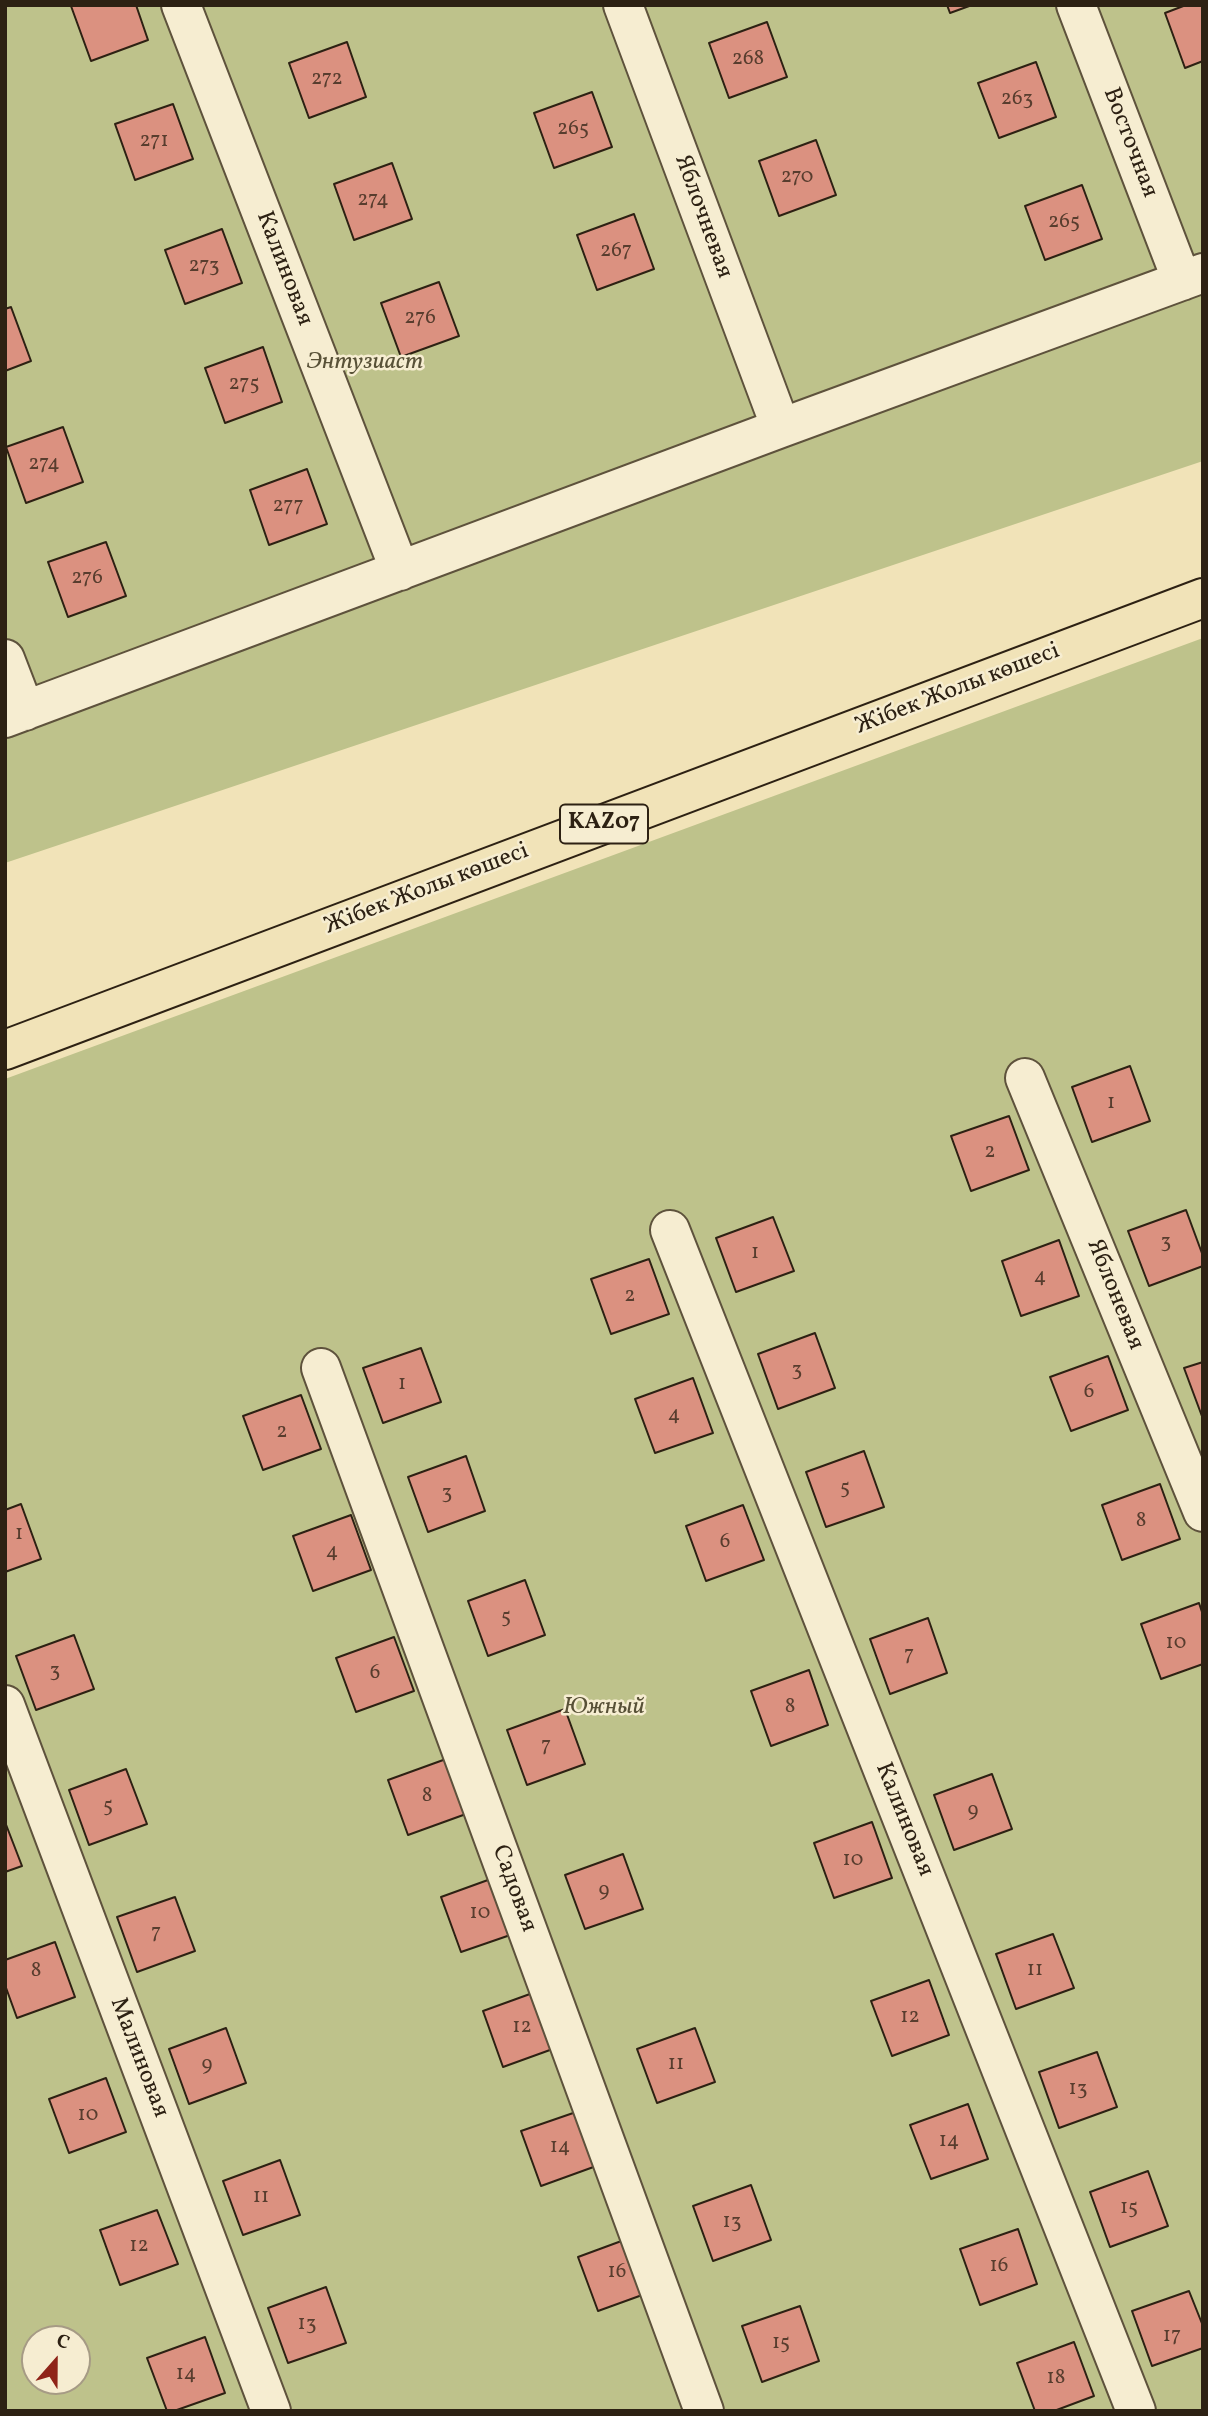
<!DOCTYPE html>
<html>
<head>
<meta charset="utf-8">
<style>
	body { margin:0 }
	#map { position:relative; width:1208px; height:2416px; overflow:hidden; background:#f1e3b8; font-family:Vollkorn,serif }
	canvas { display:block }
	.frame { position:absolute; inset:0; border:7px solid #2d2113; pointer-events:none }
	.north { position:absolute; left:21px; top:2325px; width:70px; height:70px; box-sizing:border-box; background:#f6edd1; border:2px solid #a69b85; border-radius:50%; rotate:21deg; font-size:19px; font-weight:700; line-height:28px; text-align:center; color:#2d2113 }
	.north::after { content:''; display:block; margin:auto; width:24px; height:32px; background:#8f2418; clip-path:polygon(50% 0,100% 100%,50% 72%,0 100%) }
</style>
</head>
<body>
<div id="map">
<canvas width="1208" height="2416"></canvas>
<div class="frame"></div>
<div class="north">С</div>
</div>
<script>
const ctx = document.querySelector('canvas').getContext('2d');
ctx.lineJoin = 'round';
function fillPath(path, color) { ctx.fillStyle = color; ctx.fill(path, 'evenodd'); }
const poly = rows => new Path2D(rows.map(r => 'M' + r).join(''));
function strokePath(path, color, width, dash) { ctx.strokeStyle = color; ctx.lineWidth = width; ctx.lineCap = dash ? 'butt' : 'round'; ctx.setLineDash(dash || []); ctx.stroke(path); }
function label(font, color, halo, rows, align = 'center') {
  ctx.font = font + ' Vollkorn,serif'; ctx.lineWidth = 5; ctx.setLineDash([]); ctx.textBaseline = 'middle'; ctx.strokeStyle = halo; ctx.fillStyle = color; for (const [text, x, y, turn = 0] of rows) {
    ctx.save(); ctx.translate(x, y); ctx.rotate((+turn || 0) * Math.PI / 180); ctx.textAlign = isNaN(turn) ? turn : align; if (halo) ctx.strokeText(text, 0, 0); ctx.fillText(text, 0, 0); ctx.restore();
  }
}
fillPath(poly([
	[5,5,1203,5,1203,461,5,863],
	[1203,638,1203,2411,5,2411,5,1079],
	[35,2339,77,2339,77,2381,35,2381]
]), '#bec28b');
const building = poly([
	[74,5,136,5,148,40,91,61,71,6,74,5],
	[947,5,972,5,950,13,947,5],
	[1186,5,1203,5,1203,61,1185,68,1165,13,1186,5],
	[767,22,787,77,729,98,709,43,767,22],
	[347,42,366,97,309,118,289,63,347,42],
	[1036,62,1056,117,999,138,978,83,1036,62],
	[592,92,612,147,554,168,534,113,592,92],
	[173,104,193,159,135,180,115,124,173,104],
	[816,140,836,195,779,216,759,161,816,140],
	[392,163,412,219,354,240,334,184,392,163],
	[1082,185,1102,239,1045,260,1025,206,1082,185],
	[634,214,654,269,597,290,577,235,634,214],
	[222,229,242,283,185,304,165,250,222,229],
	[439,282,459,336,401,357,381,303,439,282],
	[11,307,31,361,5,371,5,309,11,307],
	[263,347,282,402,225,423,205,368,263,347],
	[63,427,83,482,26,503,6,447,63,427],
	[307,469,327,524,269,545,250,490,307,469],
	[106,542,126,596,68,617,48,562,106,542],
	[1130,1066,1150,1121,1092,1142,1072,1087,1130,1066],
	[1009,1116,1029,1170,971,1191,951,1136,1009,1116],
	[1186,1210,1203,1256,1203,1266,1149,1286,1128,1231,1186,1210],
	[773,1217,794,1271,736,1292,716,1238,773,1217],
	[1059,1240,1079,1296,1021,1316,1002,1261,1059,1240],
	[649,1259,669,1314,611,1334,591,1279,649,1259],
	[815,1333,835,1388,778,1409,758,1354,815,1333],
	[421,1348,441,1402,383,1423,363,1368,421,1348],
	[1108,1356,1128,1410,1071,1431,1050,1377,1108,1356],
	[1203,1362,1203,1419,1184,1368,1203,1362],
	[693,1378,713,1433,655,1453,635,1399,693,1378],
	[301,1395,321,1449,263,1470,243,1416,301,1395],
	[864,1451,884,1507,826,1527,806,1472,864,1451],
	[466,1456,485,1511,428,1532,408,1477,466,1456],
	[1160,1484,1180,1539,1122,1560,1102,1505,1160,1484],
	[21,1504,41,1559,5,1572,5,1510,21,1504],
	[743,1505,764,1560,706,1581,686,1526,743,1505],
	[351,1515,371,1570,313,1591,293,1536,351,1515],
	[525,1580,545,1635,488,1656,468,1601,525,1580],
	[1199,1603,1203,1615,1203,1664,1161,1679,1141,1624,1199,1603],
	[928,1618,947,1673,890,1694,870,1639,928,1618],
	[74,1635,94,1689,36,1710,16,1656,74,1635],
	[394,1637,414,1691,356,1712,336,1658,394,1637],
	[809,1670,828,1725,771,1746,751,1691,809,1670],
	[565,1709,585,1764,527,1785,507,1730,565,1709],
	[446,1759,466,1814,408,1835,388,1780,446,1759],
	[126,1769,147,1824,89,1845,69,1790,126,1769],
	[992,1774,1012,1829,954,1850,934,1795,992,1774],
	[5,1822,22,1866,5,1872,5,1822],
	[872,1822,892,1878,834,1898,814,1843,872,1822],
	[623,1854,643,1909,585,1929,565,1875,623,1854],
	[499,1876,519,1932,461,1952,441,1897,499,1876],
	[175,1897,195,1951,137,1972,117,1917,175,1897],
	[1053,1934,1074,1988,1016,2009,996,1954,1053,1934],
	[55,1942,75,1997,17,2018,5,1985,5,1960,55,1942],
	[929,1980,949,2035,892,2056,871,2001,929,1980],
	[541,1990,561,2046,503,2067,483,2011,541,1990],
	[226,2028,246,2083,189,2104,169,2049,226,2028],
	[695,2028,715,2082,657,2103,637,2049,695,2028],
	[1097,2052,1117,2107,1059,2128,1039,2072,1097,2052],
	[106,2078,126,2132,69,2153,49,2099,106,2078],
	[968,2104,988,2159,931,2179,910,2125,968,2104],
	[579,2111,599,2165,541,2186,521,2131,579,2111],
	[280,2160,300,2215,243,2235,223,2181,280,2160],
	[1148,2171,1168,2226,1110,2247,1090,2192,1148,2171],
	[751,2185,771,2240,713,2261,693,2206,751,2185],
	[157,2210,178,2264,120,2285,100,2230,157,2210],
	[1018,2229,1037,2284,980,2305,960,2249,1018,2229],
	[635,2236,656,2290,598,2311,578,2257,635,2236],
	[326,2287,346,2343,288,2363,268,2308,326,2287],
	[1189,2291,1203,2326,1203,2348,1152,2366,1132,2311,1189,2291],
	[800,2306,819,2361,762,2382,742,2326,800,2306],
	[205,2337,225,2393,174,2411,167,2411,147,2358,205,2337],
	[1074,2342,1094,2396,1054,2411,1035,2411,1017,2363,1074,2342]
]);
fillPath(building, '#db9180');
strokePath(building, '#2d2113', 2);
const street = poly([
	[181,5,400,571],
	[623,5,781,428],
	[1076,5,1182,281],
	[5,659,25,711],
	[5,718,781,428,1203,273],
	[1025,1078,1203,1512],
	[670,1230,1136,2411],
	[321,1368,704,2411],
	[5,1705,271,2411]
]);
const highway = poly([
	[5,1050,1203,598]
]);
strokePath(street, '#5e523c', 42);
strokePath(highway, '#2d2113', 42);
strokePath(street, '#f6edd1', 38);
strokePath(highway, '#f1e3b8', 38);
label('21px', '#583d2e', null, [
	["268",748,60],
	["272",327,80],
	["263",1017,100],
	["265",573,130],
	["271",154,142],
	["270",797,178],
	["274",373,201],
	["265",1064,223],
	["267",616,252],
	["273",204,267],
	["276",420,319],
	["275",244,385],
	["274",44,465],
	["277",288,507],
	["276",87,579],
	["1",1111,1104],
	["2",990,1153],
	["3",1166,1243],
	["1",755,1254],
	["4",1040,1278],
	["2",630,1297],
	["3",797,1371],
	["1",402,1385],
	["6",1089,1393],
	["4",674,1416],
	["2",282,1433],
	["5",845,1489],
	["3",447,1494],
	["8",1141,1522],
	["1",19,1535],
	["6",725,1543],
	["4",332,1553],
	["5",506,1618],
	["10",1176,1644],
	["7",909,1656],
	["3",55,1672],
	["6",375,1674],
	["8",790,1708],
	["7",546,1747],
	["8",427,1797],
	["5",108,1807],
	["9",973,1812],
	["10",853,1861],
	["9",604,1892],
	["10",480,1914],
	["7",156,1934],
	["11",1035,1971],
	["8",36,1972],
	["12",910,2018],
	["12",522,2028],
	["11",676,2065],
	["9",207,2066],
	["13",1078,2090],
	["10",88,2116],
	["14",949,2142],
	["14",560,2148],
	["11",261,2198],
	["15",1129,2209],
	["13",732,2223],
	["12",139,2247],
	["16",999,2267],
	["16",617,2273],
	["13",307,2325],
	["17",1172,2337],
	["15",781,2344],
	["14",186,2375],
	["18",1056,2379]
]);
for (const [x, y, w] of [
	[604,824,88]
]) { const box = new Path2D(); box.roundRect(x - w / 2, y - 19.5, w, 39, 5); ctx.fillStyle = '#f6edd1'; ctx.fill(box); strokePath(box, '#2d2113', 2); }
label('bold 23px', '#2d2113', null, [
	["KAZ07",604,824]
]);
label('24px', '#2d2113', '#f6edd1', [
	["Восточная",1129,143,69],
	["Яблочневая",702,217,70],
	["Калиновая",283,269,69],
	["Жібек Жолы көшесі",958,690,-21],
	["Жібек Жолы көшесі",427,890,-21],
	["Яблоневая",1114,1295,68],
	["Калиновая",903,1820,68],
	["Садовая",513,1889,70],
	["Малиновая",138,2058,69]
]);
label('italic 24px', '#585137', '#f6edd1', [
	["Энтузиаст",365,364],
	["Южный",604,1709]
]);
</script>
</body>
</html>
